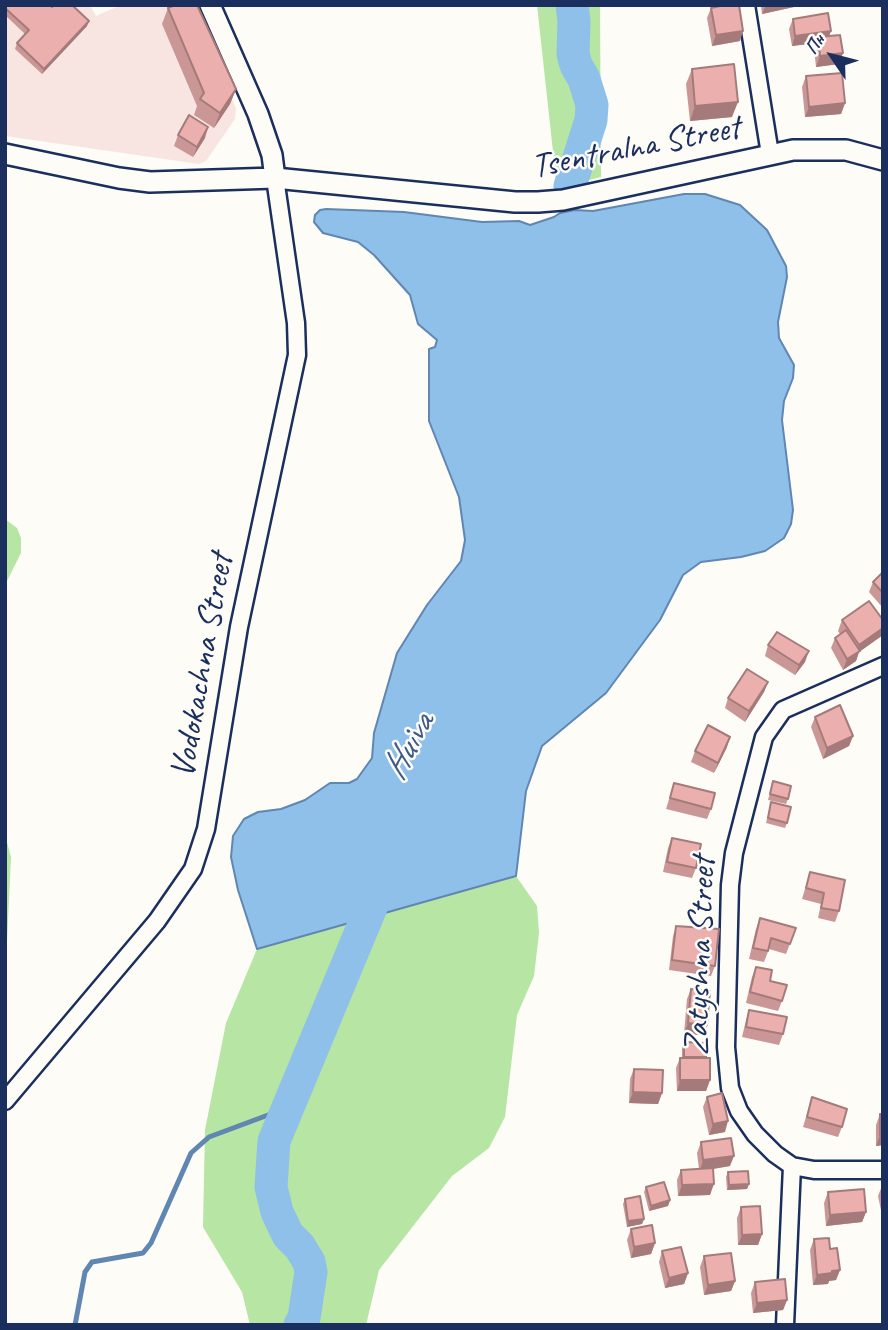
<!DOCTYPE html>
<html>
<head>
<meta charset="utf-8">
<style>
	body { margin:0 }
	#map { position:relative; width:888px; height:1330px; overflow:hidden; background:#fdfcf7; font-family:Caveat,sans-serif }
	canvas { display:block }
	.frame { position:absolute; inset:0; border:7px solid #1b2f5e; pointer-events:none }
	.north { position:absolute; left:797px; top:21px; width:70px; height:70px; -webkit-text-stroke:5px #fdfcf7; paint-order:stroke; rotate:305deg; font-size:19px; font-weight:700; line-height:28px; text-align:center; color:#1b2f5e }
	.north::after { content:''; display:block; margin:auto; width:24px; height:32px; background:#1b2f5e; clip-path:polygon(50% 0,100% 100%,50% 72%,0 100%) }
</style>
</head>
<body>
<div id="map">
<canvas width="888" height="1330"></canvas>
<div class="frame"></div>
<div class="north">Пн</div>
</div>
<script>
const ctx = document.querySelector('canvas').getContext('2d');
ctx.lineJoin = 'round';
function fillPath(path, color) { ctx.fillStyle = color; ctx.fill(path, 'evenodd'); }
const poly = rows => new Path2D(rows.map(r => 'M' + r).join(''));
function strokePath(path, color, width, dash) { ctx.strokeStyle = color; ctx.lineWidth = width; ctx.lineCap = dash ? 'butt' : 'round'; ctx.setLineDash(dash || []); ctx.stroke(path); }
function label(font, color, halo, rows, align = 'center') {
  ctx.font = font + ' Caveat,sans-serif'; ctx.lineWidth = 5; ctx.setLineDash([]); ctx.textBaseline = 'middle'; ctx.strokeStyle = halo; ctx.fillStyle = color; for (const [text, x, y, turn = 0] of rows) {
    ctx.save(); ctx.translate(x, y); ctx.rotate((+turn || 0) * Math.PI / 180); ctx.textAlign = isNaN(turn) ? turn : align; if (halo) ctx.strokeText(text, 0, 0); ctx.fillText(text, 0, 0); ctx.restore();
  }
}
fillPath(poly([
	[5,5,90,5,96,16,121,5,188,5,236,108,235,119,206,161,199,164,5,136]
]), '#f8e5e1');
fillPath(poly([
	[537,5,600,5,601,177,557,188],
	[5,519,17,528,21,538,21,553,5,585],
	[5,835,11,857,5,984],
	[516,876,537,906,539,933,534,976,517,1015,505,1117,489,1148,452,1176,379,1270,366,1325,250,1325,242,1292,203,1227,205,1130,226,1023,257,949]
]), '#b6e5a4');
const water = poly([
	[684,194,705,194,740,205,767,230,786,266,787,277,778,322,779,338,794,365,793,378,784,401,782,420,793,510,791,524,784,538,765,551,741,557,701,562,683,575,660,620,606,693,542,746,526,791,516,876,257,949,238,890,231,857,233,836,244,819,258,812,281,809,305,800,330,783,349,783,357,779,372,758,374,733,397,653,427,605,461,561,465,540,459,497,429,421,429,349,435,347,437,340,418,324,410,295,374,255,358,242,323,233,314,222,315,215,320,210,326,209,404,212,482,222,519,221,530,225,554,217,560,213,575,210,593,211,684,194]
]);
fillPath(water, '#8ec0ea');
strokePath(water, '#6086b2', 2);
strokePath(poly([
	[75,1325,85,1272,92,1262,143,1253,151,1243,191,1153,209,1137,287,1108]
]), '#6086b2', 5);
strokePath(poly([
	[570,186,591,120,592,105,584,79,576,65,573,54,574,21,572,5],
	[300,1325,304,1318,311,1272,309,1262,300,1247,288,1235,277,1212,271,1187,274,1141,384,876]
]), '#8ec0ea', 33);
const minor = poly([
	[746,5,770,154],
	[883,666,783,710,764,737,734,853,730,885,726,1047,730,1088,739,1111,755,1134,775,1154,792,1166,814,1170,883,1170],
	[5,1101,157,921,193,869,206,829,239,627,297,355,296,323,275,178],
	[785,1325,792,1166]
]);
const tertiary = poly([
	[210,5,258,114,272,155,275,178],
	[5,154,119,178,150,182,275,178,515,202,538,202,563,200,793,150,846,150,883,160]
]);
strokePath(minor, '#1b2f5e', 21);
strokePath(tertiary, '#1b2f5e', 24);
strokePath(minor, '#fdfcf7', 16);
strokePath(tertiary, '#fdfcf7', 19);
fillPath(poly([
	[5,5,52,7,87,26,42,74,15,49,17,43,25,34,5,15],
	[761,5,803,5,762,14],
	[168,8,236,89,230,104,214,128,194,115,197,106,162,24],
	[711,8,740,41,712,46,707,18],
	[793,19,831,31,829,36,843,53,839,64,816,67,814,48,816,43,792,46,789,29],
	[692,69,732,117,690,121,686,84],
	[806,76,845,103,841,114,805,117,802,87],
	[178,135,205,138,193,157,174,146],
	[883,572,883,608,869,592,873,582],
	[842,620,883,635,859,652,856,661,843,670,831,648,835,638,840,634,838,631],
	[768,645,805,662,795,675,765,656],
	[768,682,764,692,745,722,725,708,728,698],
	[815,717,853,736,849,746,823,759,811,727],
	[727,747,714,773,691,762,695,751],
	[773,781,788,799,786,804,768,800],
	[674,783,711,809,707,819,666,809],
	[771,802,787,823,785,828,766,823],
	[672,838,696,868,692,878,663,872,668,848],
	[810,872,839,911,835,922,818,918,821,904,802,899],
	[760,918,796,928,786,954,769,949,764,962,749,959,756,929],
	[676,926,715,966,711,976,669,970,673,936],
	[756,967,770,981,782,1001,778,1011,746,1003,752,977],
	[691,989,707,1025,704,1035,684,1034,687,999],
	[749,1010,783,1034,779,1045,742,1037,746,1020],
	[684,1042,706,1058,710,1080,706,1091,677,1091,676,1068,680,1058,682,1058,682,1048],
	[634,1069,662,1093,658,1104,629,1103,630,1079],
	[707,1097,725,1132,709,1135,703,1107],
	[812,1097,842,1127,838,1137,803,1127],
	[880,1114,883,1145,876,1146,876,1125],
	[701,1142,730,1166,713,1169,710,1195,678,1196,677,1180,681,1170,699,1169,697,1153],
	[728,1172,749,1184,747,1189,727,1190,726,1177],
	[882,1186,883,1186,883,1220,878,1196],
	[646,1187,670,1200,668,1206,649,1211,644,1192],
	[828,1192,866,1212,862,1222,826,1226,824,1203],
	[625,1199,644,1219,642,1224,627,1227,623,1204],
	[741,1207,762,1234,758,1245,738,1245,737,1218],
	[631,1229,655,1243,651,1254,631,1258,627,1240],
	[814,1239,830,1249,840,1270,836,1280,829,1281,828,1284,813,1285,810,1250],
	[662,1251,688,1273,684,1284,665,1288,659,1262],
	[704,1256,735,1281,731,1291,704,1295,700,1267],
	[755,1282,787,1300,783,1310,753,1313,751,1293]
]), '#ca9796');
fillPath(poly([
	[766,5,803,5,762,14],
	[89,21,87,26,42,74,44,69],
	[743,31,740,41,712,46,716,35],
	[831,31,827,41,818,37,816,43,792,46,795,36],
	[843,53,839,64,816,67,820,56],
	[236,89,230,104,214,128,220,113],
	[738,102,732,117,690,121,695,106],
	[845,103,841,114,805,117,809,107],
	[208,127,205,138,193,157,197,147],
	[883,628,883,635,859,652,856,661,843,670,847,659,855,654,859,645],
	[809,651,805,662,795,675,799,665],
	[768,682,764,692,745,722,749,711],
	[853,736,849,746,823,759,827,748],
	[730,737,727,747,714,773,718,763],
	[688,1023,707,1025,704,1035,684,1034],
	[680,1080,710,1080,706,1091,677,1091],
	[633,1092,662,1093,658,1104,629,1103],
	[728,1121,725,1132,709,1135,713,1124],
	[880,1135,883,1135,883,1145,876,1146],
	[734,1156,730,1166,700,1171,703,1160],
	[714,1184,710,1195,678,1196,682,1185],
	[749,1184,747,1189,727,1190,729,1185],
	[670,1200,668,1206,649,1211,651,1206],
	[866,1212,862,1222,826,1226,830,1215],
	[644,1219,642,1224,627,1227,628,1221],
	[762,1234,758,1245,738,1245,742,1235],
	[655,1243,651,1254,631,1258,634,1247],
	[840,1270,836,1280,829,1281,828,1284,813,1285,817,1275],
	[688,1273,684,1284,665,1288,669,1278],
	[735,1281,731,1291,704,1295,708,1285],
	[787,1300,783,1310,753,1313,757,1303]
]), '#a47b7a');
const building = poly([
	[5,5,49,5,52,7,54,5,72,5,89,21,44,69,17,43,29,30,5,8,5,5],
	[175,5,197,5,236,89,220,113,200,99,204,93,168,8,175,5],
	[725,5,739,5,743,31,716,35,711,8,725,5],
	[828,13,831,31,795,36,793,19,828,13],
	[840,35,843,53,820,56,818,37,840,35],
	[734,64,738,102,695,106,692,69,734,64],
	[842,73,845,103,809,107,806,76,842,73],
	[189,115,208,127,197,147,178,135,189,115],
	[883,572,883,593,873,582,883,572],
	[869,601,883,620,883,628,859,645,842,620,869,601],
	[846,630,860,651,847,659,835,638,846,630],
	[777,632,809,651,799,665,768,645,777,632],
	[747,669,768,682,749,711,728,698,747,669],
	[840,705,853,736,827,748,815,717,840,705],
	[708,725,730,737,718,763,695,751,708,725],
	[773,781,791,786,788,799,770,794,773,781],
	[674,783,715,793,711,809,670,798,674,783],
	[771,802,791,807,787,823,768,818,771,802],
	[672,838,701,844,696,868,667,862,672,838],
	[810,872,845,880,839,911,821,908,824,893,806,888,810,872],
	[760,918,796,928,790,944,771,938,768,951,753,948,760,918],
	[676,926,719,929,715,966,672,960,676,926],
	[756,967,772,970,770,981,787,985,782,1001,750,992,756,967],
	[691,989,710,991,707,1025,688,1023,691,989],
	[749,1010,787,1017,783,1034,746,1027,749,1010],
	[684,1042,706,1043,706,1057,684,1057,684,1042],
	[680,1058,710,1058,710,1080,680,1080,680,1058],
	[634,1069,663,1070,662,1093,633,1092,634,1069],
	[722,1093,728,1121,713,1124,707,1097,722,1093],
	[812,1097,847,1109,842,1127,807,1117,812,1097],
	[880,1114,883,1114,883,1135,880,1135,880,1114],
	[731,1138,734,1156,703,1160,701,1142,731,1138],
	[713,1168,714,1184,682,1185,681,1170,713,1168],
	[748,1171,749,1184,729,1185,728,1172,748,1171],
	[664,1182,670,1200,651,1206,646,1187,664,1182],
	[864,1189,866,1212,830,1215,828,1192,864,1189],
	[640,1196,644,1219,628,1221,625,1199,640,1196],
	[760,1206,762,1234,742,1235,741,1207,760,1206],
	[652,1225,655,1243,634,1247,631,1229,652,1225],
	[829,1238,830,1249,837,1248,840,1270,832,1271,832,1273,817,1275,814,1239,829,1238],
	[681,1247,688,1273,669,1278,662,1251,681,1247],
	[731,1253,735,1281,708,1285,704,1256,731,1253],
	[785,1279,787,1300,757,1303,755,1282,785,1279]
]);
fillPath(building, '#ebb0ae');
strokePath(building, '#a47b7a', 2);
label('35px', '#1b2f5e', '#fdfcf7', [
	["Tsentralna Street",636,148,-11],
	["Vodokachna Street",203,666,-80],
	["Zatyshna Street",701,956,-88]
]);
label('italic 37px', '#3e5a88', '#fdfcf7', [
	["Huiva",409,747,-61]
]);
</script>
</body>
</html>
